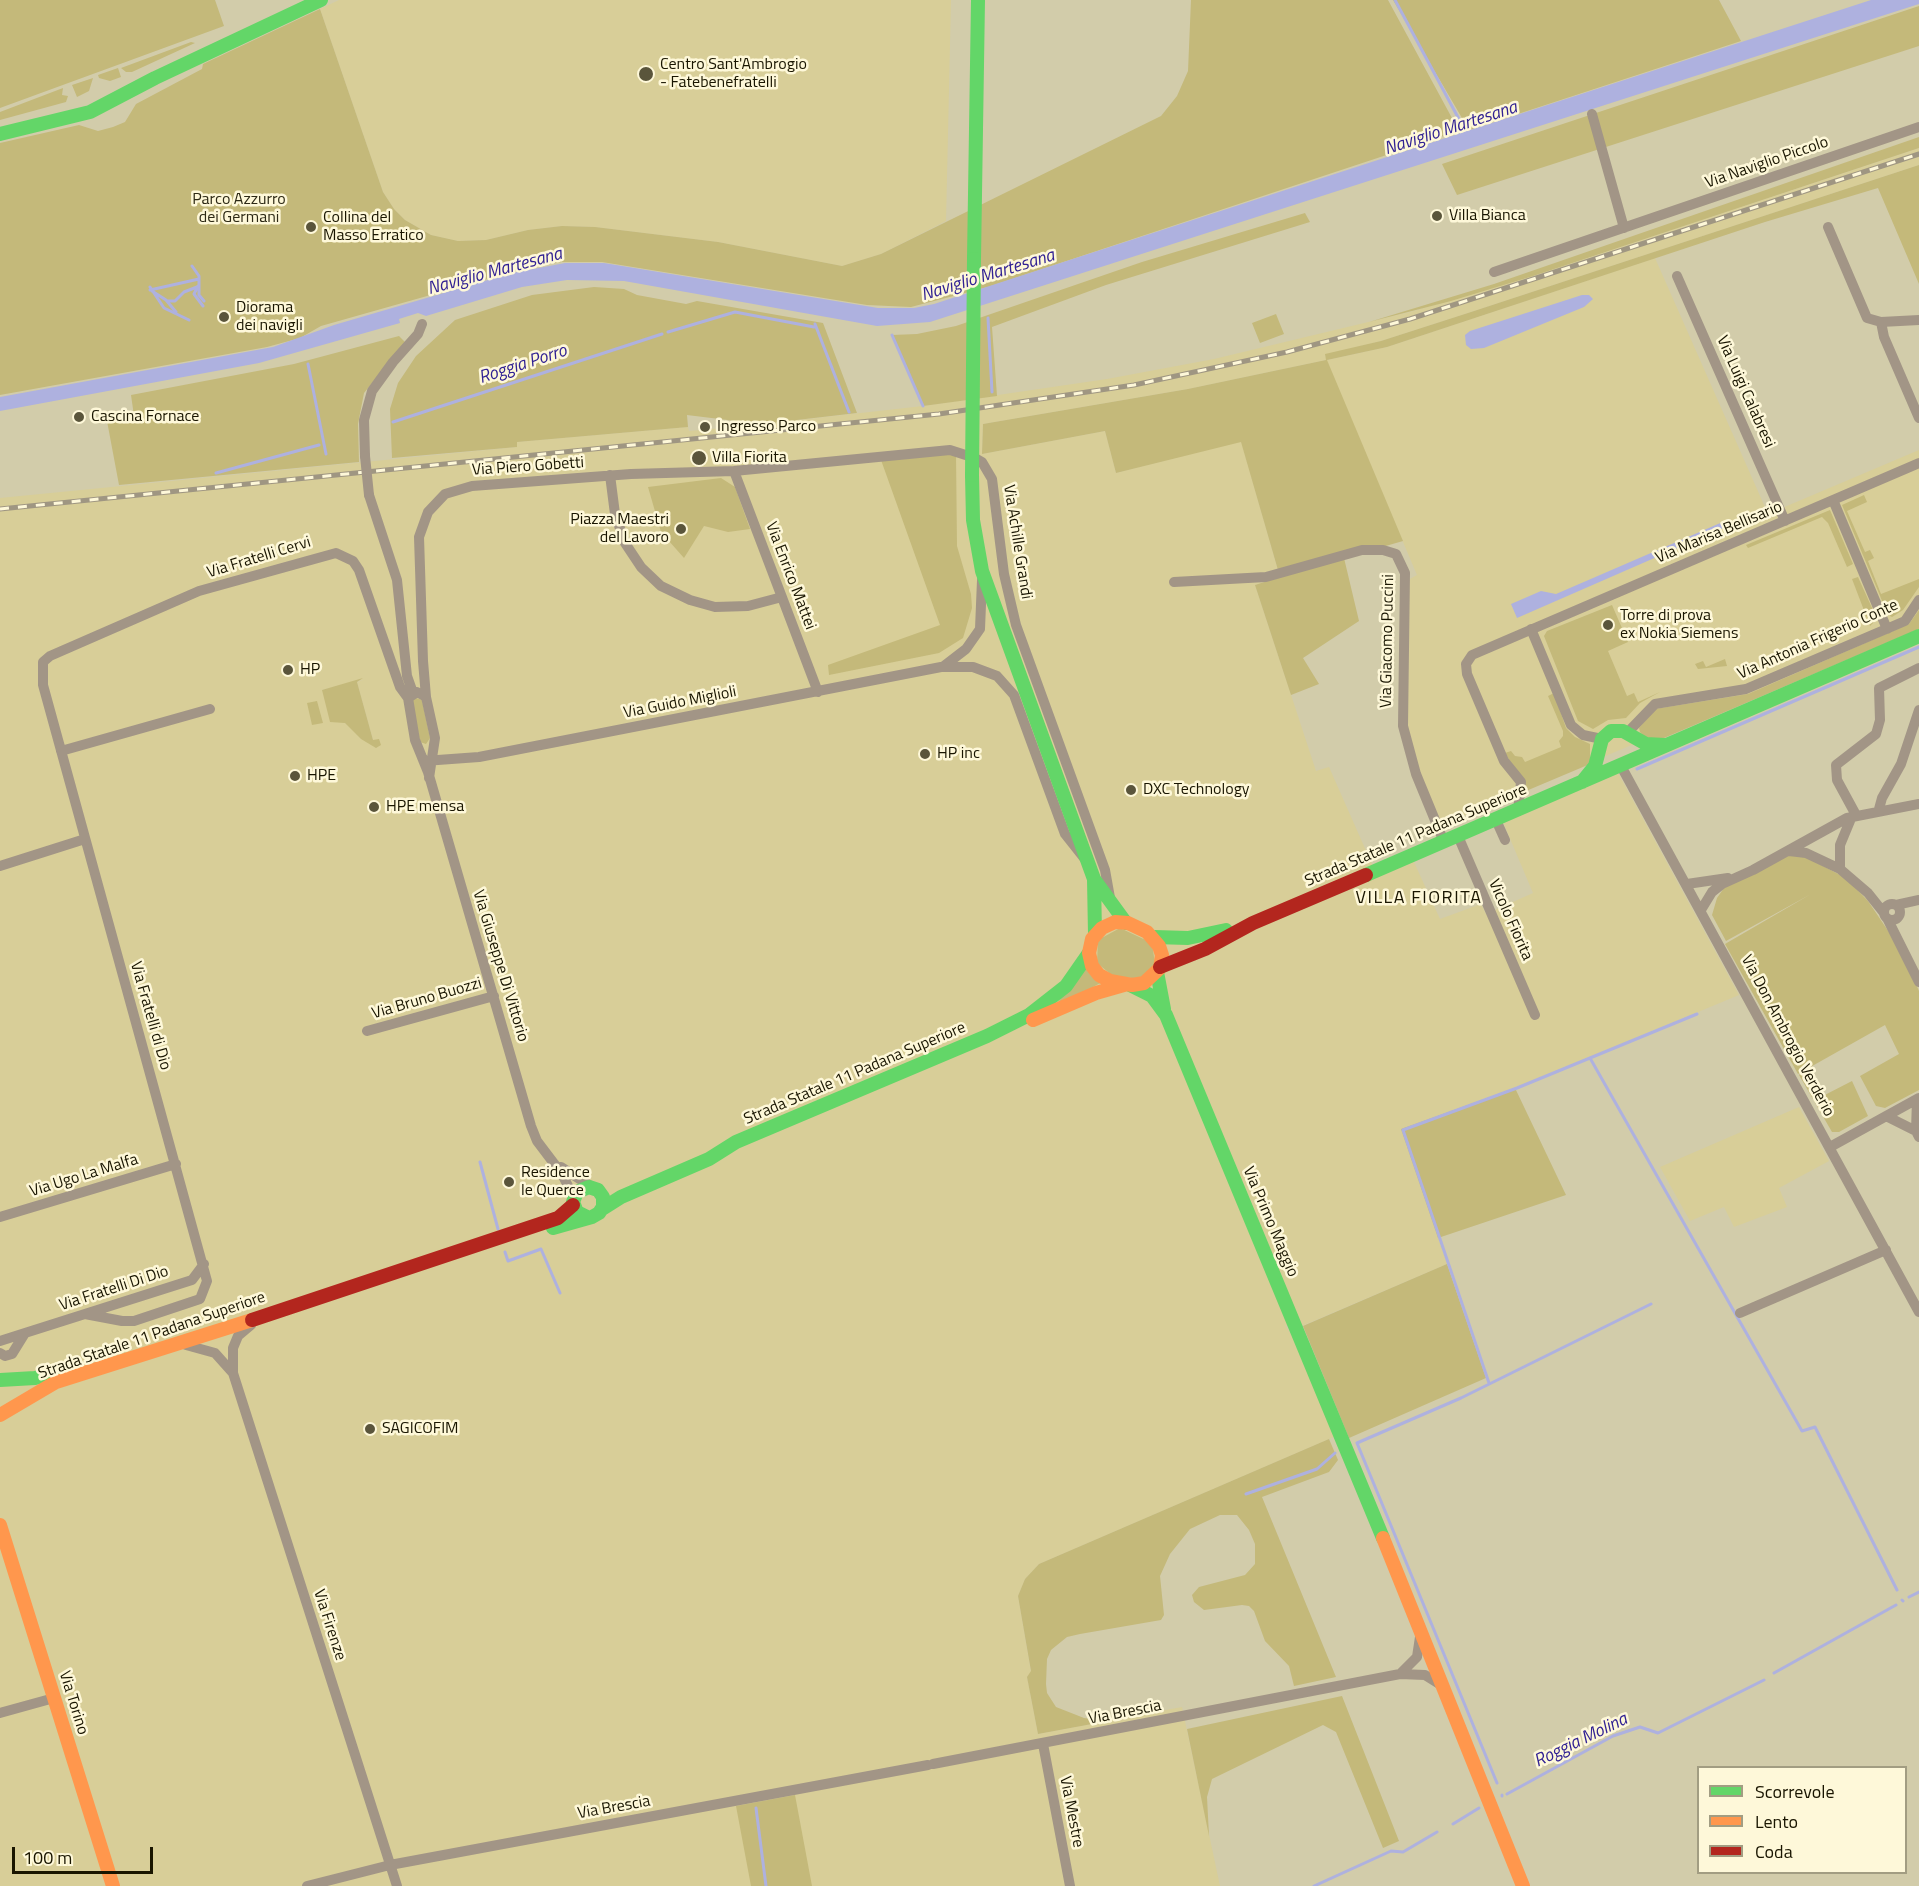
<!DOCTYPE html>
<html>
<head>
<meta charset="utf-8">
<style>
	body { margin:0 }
	#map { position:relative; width:1919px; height:1886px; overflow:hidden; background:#d2ccaa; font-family:"Titillium Web",sans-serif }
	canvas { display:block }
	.legend { position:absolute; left:1697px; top:1766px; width:210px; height:108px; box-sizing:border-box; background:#fef8d9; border:2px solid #a29d82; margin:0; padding:8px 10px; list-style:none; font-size:18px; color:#191500 }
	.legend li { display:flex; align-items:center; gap:12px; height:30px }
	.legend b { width:30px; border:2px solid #a29d82 }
	.scale { position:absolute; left:12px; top:1847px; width:141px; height:27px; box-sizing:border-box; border:3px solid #191500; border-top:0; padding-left:8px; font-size:18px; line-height:21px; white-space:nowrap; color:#191500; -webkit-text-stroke:4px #fef8d9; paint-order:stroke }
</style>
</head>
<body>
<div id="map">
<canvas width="1919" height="1886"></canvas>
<ul class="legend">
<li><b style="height:8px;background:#63d668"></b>Scorrevole</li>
<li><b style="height:8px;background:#ff974d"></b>Lento</li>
<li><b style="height:8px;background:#b3261e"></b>Coda</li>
</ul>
<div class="scale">100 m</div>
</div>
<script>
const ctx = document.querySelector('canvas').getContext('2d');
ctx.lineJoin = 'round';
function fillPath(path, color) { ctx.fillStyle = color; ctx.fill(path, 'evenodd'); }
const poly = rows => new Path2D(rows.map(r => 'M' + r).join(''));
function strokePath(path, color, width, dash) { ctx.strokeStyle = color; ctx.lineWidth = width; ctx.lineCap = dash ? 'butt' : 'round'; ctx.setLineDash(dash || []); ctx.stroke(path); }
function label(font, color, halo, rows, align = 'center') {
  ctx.font = font + ' "Titillium Web",sans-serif'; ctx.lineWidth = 5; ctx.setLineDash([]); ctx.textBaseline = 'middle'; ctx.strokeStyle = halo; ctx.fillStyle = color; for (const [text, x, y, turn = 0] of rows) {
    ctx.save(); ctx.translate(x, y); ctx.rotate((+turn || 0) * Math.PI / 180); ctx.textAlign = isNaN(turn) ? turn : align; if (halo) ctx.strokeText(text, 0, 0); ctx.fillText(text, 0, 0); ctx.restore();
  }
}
fillPath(poly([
	[339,0,951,0,946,221,881,254,842,266,718,242,595,227,562,226,528,230,486,240,458,241,431,235,405,220,394,209,383,192,320,9],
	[1919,148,1919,165,1468,313,1381,341,1325,355,1327,360,1387,347,1655,258,1768,514,1919,450,1919,624,1444,824,1436,817,1418,771,1405,725,1408,580,1417,575,1326,360,1188,389,983,424,982,454,1105,431,1116,473,1241,441,1280,577,1255,585,1316,771,1329,767,1375,871,1413,860,1440,919,1481,904,1486,914,1533,893,1503,822,1618,773,1739,995,1515,1088,1401,1129,1447,1264,1297,1328,1285,1325,1300,1349,1336,1436,1039,1564,1025,1579,1018,1596,1031,1672,1027,1677,1038,1734,1182,1707,1220,1886,0,1886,0,498,517,447,517,442,688,427,689,431,745,426,923,406,1107,379,1214,359,1410,312,1533,276],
	[363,680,357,682,373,740,361,739,349,725,340,721,322,690],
	[1799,1107,1829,1161,1779,1188,1787,1207,1734,1227,1724,1207,1690,1221,1660,1167]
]), '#d8ce98');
fillPath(poly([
	[0,0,215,0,224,26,0,108],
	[1191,0,1388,0,1459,131,988,287,911,307,867,305,602,262,562,262,526,268,321,326,300,338,267,347,0,395,0,143,79,125,98,131,113,127,125,122,136,104,202,69,203,64,320,9,383,192,394,209,405,220,431,235,458,241,486,240,528,230,562,226,595,227,718,242,842,266,881,254,1161,116,1177,96,1188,71],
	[1393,0,1719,0,1741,41,1469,130],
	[1919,6,1919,46,1457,195,1442,164],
	[191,42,195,43,132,72,126,72,121,68],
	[118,68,121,77,110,81,99,78,98,75],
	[93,78,89,91,77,97,72,85],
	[63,88,62,95,68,96,66,102,0,120,0,112],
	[1919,137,1919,148,1533,276,1451,301,1369,322,1494,284],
	[1919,165,1919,284,1878,188,1765,222,1387,347,1327,360,1403,541,1344,558,1359,621,1303,658,1319,684,1291,695,1255,585,1280,577,1241,442,1116,473,1105,431,982,454,983,424,1188,389,1326,360,1325,354,1381,341,1468,313],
	[1305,213,1310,222,1106,285,992,327,997,396,923,406,892,335,917,334,956,326,1142,262],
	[594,287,624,289,637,295,686,304,697,301,823,323,857,413,745,426,744,422,687,415,688,427,517,442,517,447,392,458,390,409,398,383,416,356,455,320,532,295],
	[1276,314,1284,334,1260,343,1252,323],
	[399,336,405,342,364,393,358,424,359,462,119,485,107,421,134,416,131,395,294,364],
	[956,454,957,546,971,594,972,608,963,638,939,653,829,675,828,665,940,625,881,460],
	[721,478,735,487,750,529,728,532,704,526,684,558,661,532,648,487],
	[1864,495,1867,502,1847,511,1865,552,1870,550,1874,558,1868,561,1881,594,1919,579,1919,587,1903,610,1892,617,1888,615,1842,505],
	[1830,510,1853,564,1847,567,1828,523,1822,517,1748,548,1746,545],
	[1858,577,1877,619,1870,626,1852,579],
	[1612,605,1628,642,1608,651,1627,696,1634,693,1638,702,1660,692,1640,703,1626,718,1608,720,1593,729,1578,721,1544,636,1547,631],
	[1919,610,1919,629,1664,738,1647,740,1640,732,1639,728,1655,709,1748,694,1909,624],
	[1725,659,1727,666,1698,669,1695,664,1703,661,1706,667],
	[363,678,357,682,373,740,379,739,381,745,376,748,361,739,345,723,330,722,322,690],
	[1554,693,1566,728,1575,737,1590,744,1590,764,1526,791,1525,786,1505,753,1511,751,1515,756,1522,757,1525,762,1561,747,1559,741,1563,736,1563,731,1548,696],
	[414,697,422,700,430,738,426,744,420,742,412,699],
	[317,701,323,723,312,725,307,703],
	[1789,855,1802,855,1846,878,1868,901,1901,950,1919,991,1919,1090,1885,1108,1876,1106,1860,1076,1899,1054,1885,1025,1798,1074,1725,944,1811,894,1726,941,1712,915,1717,898,1724,888],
	[1120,928,1152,943,1155,964,1141,979,1113,976,1097,963,1098,940],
	[1086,966,1102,982,1052,1010],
	[1801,1073,1815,1100,1852,1081,1868,1116,1839,1132,1832,1132,1799,1075],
	[1515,1088,1566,1195,1438,1238,1401,1129],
	[1447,1264,1486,1378,1349,1438,1303,1326],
	[1329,1439,1338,1460,1329,1472,1262,1497,1336,1677,1294,1686,1289,1666,1265,1641,1254,1611,1249,1606,1242,1605,1204,1610,1194,1602,1192,1595,1199,1587,1245,1575,1255,1564,1255,1544,1249,1530,1237,1515,1220,1515,1190,1529,1170,1554,1160,1576,1164,1615,1161,1620,1080,1634,1067,1637,1051,1650,1047,1659,1046,1684,1047,1693,1056,1707,1084,1718,1108,1721,1038,1734,1027,1677,1031,1671,1018,1596,1025,1579,1039,1564],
	[1342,1696,1399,1841,1383,1848,1336,1732,1323,1725,1212,1779,1207,1797,1209,1836,1187,1729],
	[795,1795,812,1886,751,1886,736,1806]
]), '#c4b97a');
fillPath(poly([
	[1871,0,1919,0,1919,4,930,322,877,326,624,281,567,280,522,287,426,316,418,313,399,319,400,323,259,363,0,411,0,397,273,347,334,325,512,273,565,263,604,263,878,308,914,308,934,304],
	[1582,295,1589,295,1593,299,1584,307,1484,348,1471,349,1466,345,1465,335,1470,331],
	[1725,521,1730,525,1517,618,1511,604,1541,591,1556,594]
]), '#aeb1df');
strokePath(poly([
	[1395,0,1468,136],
	[192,266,199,276,199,295,204,301],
	[198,286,194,294,203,306],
	[150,287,164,308,189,320],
	[150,290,199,279],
	[152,291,166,300,176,312],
	[168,301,175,301,184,292,197,287],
	[988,318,992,392],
	[815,324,849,412],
	[668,332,735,312,814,327],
	[892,335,923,406],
	[308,364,326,454],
	[393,422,662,334],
	[216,473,319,445],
	[1637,769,1919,647],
	[1590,1058,1802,1431,1815,1427,1897,1590],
	[480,1162,498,1229],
	[505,1252,508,1261,541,1249,560,1293],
	[1489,1383,1403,1130,1517,1088,1697,1014],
	[1246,1494,1317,1469,1335,1453],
	[1909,1597,1919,1592],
	[1902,1600,1903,1601],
	[1774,1673,1896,1605],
	[1497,1783,1357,1443,1461,1398,1651,1304],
	[1507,1794,1613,1736,1640,1727,1658,1733,1764,1680],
	[1502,1795,1502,1796],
	[756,1808,766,1886],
	[1453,1824,1479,1808],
	[1314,1886,1391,1851,1403,1852,1437,1832]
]), '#aeb1df', 3);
strokePath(poly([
	[1592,114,1624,228],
	[1828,227,1867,318,1881,322,1919,320],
	[1494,272,1919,127],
	[1677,276,1785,521],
	[1881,322,1884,337,1919,418],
	[365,456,364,420,372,391,393,362,418,334,422,324],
	[734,471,818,692],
	[610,475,615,514,625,543,641,567,661,586,690,600,715,607,748,606,782,597],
	[369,495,397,580,407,676,413,693],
	[1833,500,1887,629],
	[1174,582,1266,577,1362,550,1383,550,1396,554,1405,573,1403,726,1416,774,1444,842],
	[1531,629,1571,725,1583,735,1602,739],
	[944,666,966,649,980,629,982,580],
	[426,697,417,692,408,698,415,740,428,772,531,1126,537,1141,562,1174,574,1198],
	[1627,733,1655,704,1746,689,1905,621,1919,600],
	[61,751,210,709],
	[424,761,479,757,941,667,973,667,997,676,1014,695,1065,834,1084,858],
	[1621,766,1919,1312],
	[429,778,435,738,426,697,423,661,419,537,428,512,445,494,472,486,631,474,734,471,950,450,975,458,982,462,992,479,1004,574,1016,625,1105,870,1110,898],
	[1879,809,1882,798,1901,764,1919,710],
	[1518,811,1521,782,1504,761,1467,674,1466,664,1472,655,1919,463],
	[1856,815,1837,780,1836,765,1876,734,1880,720,1879,688,1919,668],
	[1496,820,1505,840],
	[1458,836,1535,1015],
	[1789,851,1806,853,1840,869,1868,893,1884,913],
	[0,866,85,839],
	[1840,869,1840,845,1852,816],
	[1687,884,1728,878],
	'1884 912a8 8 0 1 1 16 0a8 8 0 1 1-16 0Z',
	[1896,905,1919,900],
	[1701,910,1712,892,1722,884,1753,870,1847,818,1919,804],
	[1887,918,1919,982],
	[367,1031,494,996],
	[1886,1116,1916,1131,1919,1137],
	[1916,1131,1917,1099],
	[1830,1147,1919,1098],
	[561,1167,592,1187],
	[0,1217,176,1164],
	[1740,1313,1886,1250],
	[85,1314,122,1321,134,1321,200,1299,207,1281,43,685,43,662,50,656,199,591,336,553,353,561,359,570,400,687,408,698],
	[251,1325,238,1336,233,1348,233,1373,397,1886],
	[25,1333,192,1280,204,1264],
	[0,1341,25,1333,12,1354,5,1356,0,1353],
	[186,1345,215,1353,232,1372],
	[1400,1674,1417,1657,1420,1637],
	[0,1713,54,1698],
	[1043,1744,1070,1886],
	[933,1764,1400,1674,1425,1675,1441,1685],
	[307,1886,390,1865,928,1765]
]), '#a29586', 10);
strokePath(poly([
	[0,134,90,112,155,78,321,0],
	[974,259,978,0],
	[972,475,973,520,982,571,1094,879,1095,934],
	[1582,782,1595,766,1602,739,1611,731,1623,731,1646,744,1665,745],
	[1366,875,1919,636],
	[1094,879,1126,923],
	[1154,937,1188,938,1226,930],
	[1157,972,1164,1009],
	[1130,985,1152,996,1166,1015,1383,1538],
	[602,1209,621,1197,709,1159,736,1142,987,1036,1029,1015,1066,986,1089,953],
	[553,1228,592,1217,599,1213,603,1207,603,1197,598,1190,589,1187,577,1192,573,1202,577,1212,587,1217],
	[0,1380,35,1378,58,1372]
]), '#63d668', 14);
strokePath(poly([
	[1115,922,1128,923,1147,932,1159,946,1162,955,1160,968,1144,983,1132,985,1110,981,1099,975,1092,966,1089,953,1092,939,1102,928,1115,922],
	[1033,1020,1096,993,1124,985],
	[0,1415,56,1382,252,1320],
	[0,1525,113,1886],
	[1383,1538,1523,1886]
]), '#ff974d', 14);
strokePath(poly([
	[1160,967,1205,949,1253,923,1366,875],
	[252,1320,558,1218,573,1205]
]), '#b3261e', 14);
const rail = poly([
	[0,509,939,414,1134,385,1287,352,1410,319,1919,154]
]);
strokePath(rail, '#9f9682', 5);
strokePath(rail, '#fef8d9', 3, [9]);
strokePath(poly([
	[365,456,369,495]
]), '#a29586', 10);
strokePath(poly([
	[972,475,974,259]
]), '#63d668', 14);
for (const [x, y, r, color] of [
	[646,74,8,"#5a553b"],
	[1437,216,6,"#5a553b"],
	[311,227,6,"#5a553b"],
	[224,317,6,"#5a553b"],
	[79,417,6,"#5a553b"],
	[705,427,6,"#5a553b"],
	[699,458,8,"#5a553b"],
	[681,529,6,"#5a553b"],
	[1608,625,6,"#5a553b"],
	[288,670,6,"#5a553b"],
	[925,754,6,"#5a553b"],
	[295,776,6,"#5a553b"],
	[1131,790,6,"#5a553b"],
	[374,807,6,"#5a553b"],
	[509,1182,6,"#5a553b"],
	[370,1429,6,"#5a553b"]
]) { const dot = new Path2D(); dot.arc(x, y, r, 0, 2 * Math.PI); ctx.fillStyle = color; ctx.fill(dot); strokePath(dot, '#fef8d9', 2); }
label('16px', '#191500', '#fef8d9', [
	["Centro Sant'Ambrogio",660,65],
	["- Fatebenefratelli",660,83],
	["Villa Bianca",1449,216],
	["Collina del",323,218],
	["Masso Erratico",323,236],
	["Diorama",236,308],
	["dei navigli",236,326],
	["Cascina Fornace",91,417],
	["Ingresso Parco",717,427],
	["Villa Fiorita",712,458],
	["Piazza Maestri",669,520,"right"],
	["del Lavoro",669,538,"right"],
	["Torre di prova",1620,616],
	["ex Nokia Siemens",1620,634],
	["HP",300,670],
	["HP inc",937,754],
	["HPE",307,776],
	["DXC Technology",1143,790],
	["HPE mensa",386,807],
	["Residence",521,1173],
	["le Querce",521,1191],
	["SAGICOFIM",382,1429]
], 'left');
label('16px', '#191500', '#fef8d9', [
	["Via Naviglio Piccolo",1767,163,-19],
	["Via Luigi Calabresi",1745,392,66],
	["Via Piero Gobetti",528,467,-4],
	["Via Marisa Bellisario",1719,533,-23],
	["Via Achille Grandi",1017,542,81],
	["Via Fratelli Cervi",259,558,-17],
	["Via Enrico Mattei",790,576,69],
	["Via Antonia Frigerio Conte",1818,640,-24],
	["Via Giacomo Puccini",1388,641,-89],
	["Via Guido Miglioli",680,703,-11],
	["Strada Statale 11 Padana Superiore",1416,836,-23],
	["Vicolo Fiorita",1510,920,66],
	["Via Giuseppe Di Vittorio",500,966,73],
	["Via Bruno Buozzi",427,999,-16],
	["Via Fratelli di Dio",150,1016,74],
	["Via Don Ambrogio Verderio",1787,1036,62],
	["Strada Statale 11 Padana Superiore",855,1074,-23],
	["Via Ugo La Malfa",84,1176,-17],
	["Via Primo Maggio",1270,1222,67],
	["Via Fratelli Di Dio",114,1289,-18],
	["Strada Statale 11 Padana Superiore",152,1336,-19],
	["Via Firenze",329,1625,72],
	["Via Torino",73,1703,73],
	["Via Brescia",1125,1713,-11],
	["Via Brescia",614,1808,-10],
	["Via Mestre",1071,1812,79]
]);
label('16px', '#2d2915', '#fef8d9', [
	["Parco Azzurro",239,200],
	["dei Germani",239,218]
]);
label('italic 18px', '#312193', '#fef8d9', [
	["Naviglio Martesana",1451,129,-18],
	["Naviglio Martesana",495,272,-15],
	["Naviglio Martesana",988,276,-17],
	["Roggia Porro",523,365,-18],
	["Roggia Molina",1581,1741,-26]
]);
ctx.letterSpacing = '1.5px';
label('18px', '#191500', '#fef8d9', [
	["VILLA FIORITA",1419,899]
]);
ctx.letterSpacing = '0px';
</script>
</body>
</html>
